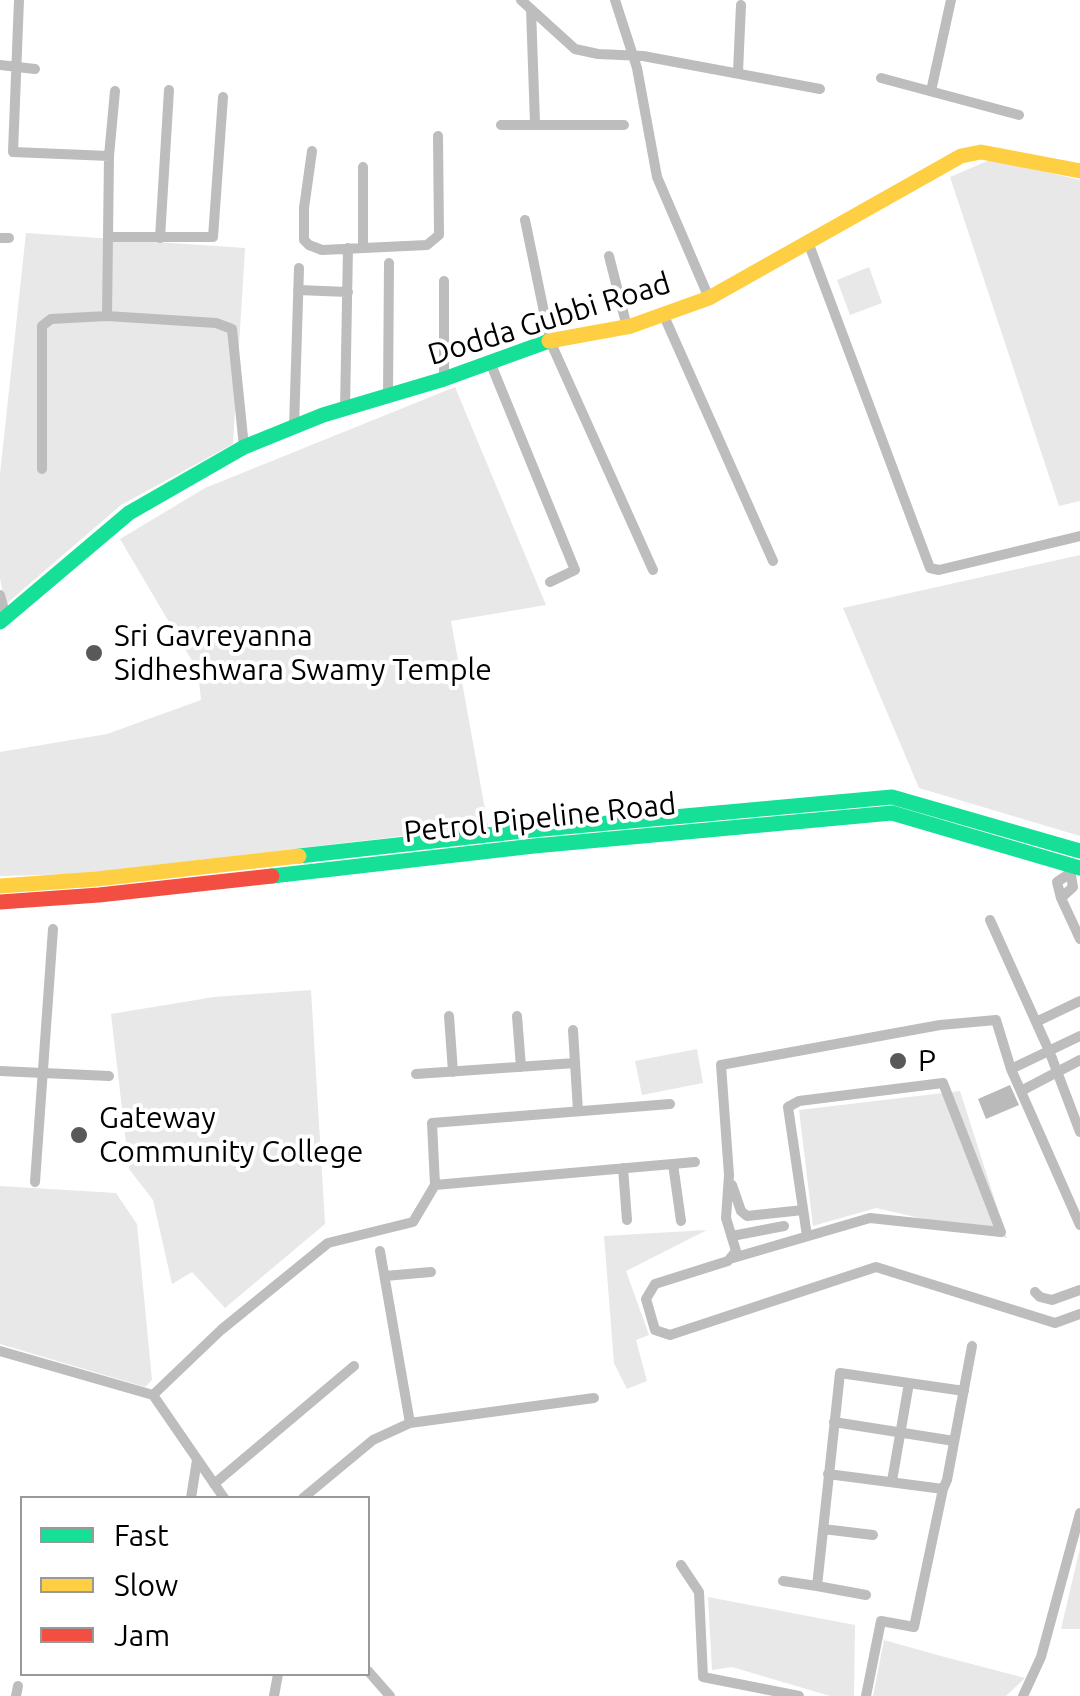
<!DOCTYPE html>
<html>
<head>
<meta charset="utf-8">
<style>
	body { margin:0 }
	#map { position:relative; width:1080px; height:1696px; overflow:hidden; background:#fff; font-family:Ubuntu,sans-serif }
	canvas { display:block }
	.legend { position:absolute; left:20px; top:1496px; width:350px; height:180px; box-sizing:border-box; background:#fff; border:2px solid #999; margin:0; padding:12px 18px; list-style:none; font-size:30px; color:#000 }
	.legend li { display:flex; align-items:center; gap:20px; height:50px }
	.legend b { width:50px; border:2px solid #999 }
</style>
</head>
<body>
<div id="map">
<canvas width="1080" height="1696"></canvas>
<ul class="legend">
<li><b style="height:12px;background:#16e098"></b>Fast</li>
<li><b style="height:12px;background:#ffcf43"></b>Slow</li>
<li><b style="height:12px;background:#f24e42"></b>Jam</li>
</ul>
</div>
<script>
const ctx = document.querySelector('canvas').getContext('2d');
ctx.lineJoin = 'round';
function fillPath(path, color) { ctx.fillStyle = color; ctx.fill(path, 'evenodd'); }
const poly = rows => new Path2D(rows.map(r => 'M' + r).join(''));
function strokePath(path, color, width, dash) { ctx.strokeStyle = color; ctx.lineWidth = width; ctx.lineCap = dash ? 'butt' : 'round'; ctx.setLineDash(dash || []); ctx.stroke(path); }
function label(font, color, halo, rows, align = 'center') {
  ctx.font = font + ' Ubuntu,sans-serif'; ctx.lineWidth = 8; ctx.setLineDash([]); ctx.textBaseline = 'middle'; ctx.strokeStyle = halo; ctx.fillStyle = color; for (const [text, x, y, turn = 0] of rows) {
    ctx.save(); ctx.translate(x, y); ctx.rotate((+turn || 0) * Math.PI / 180); ctx.textAlign = isNaN(turn) ? turn : align; if (halo) ctx.strokeText(text, 0, 0); ctx.fillText(text, 0, 0); ctx.restore();
  }
}
fillPath(poly([
	[992,159,1080,180,1080,501,1059,506,950,177],
	[26,233,245,248,233,444,121,505,5,605,0,578,0,474],
	[869,267,882,303,850,315,837,280],
	[455,387,546,605,451,621,488,826,80,874,0,876,0,752,107,734,201,700,198,671,120,539,205,488],
	[1080,555,1080,836,919,788,843,608],
	[311,990,325,1224,225,1308,192,1272,172,1284,153,1200,129,1169,111,1014,214,997],
	[697,1049,703,1083,642,1095,635,1061],
	[960,1091,1007,1238,876,1208,813,1226,799,1110],
	[0,1186,116,1193,137,1224,152,1380,145,1387,0,1344],
	[707,1230,626,1271,649,1335,636,1340,647,1381,627,1389,614,1363,604,1236],
	[1080,1548,1080,1629,1061,1629],
	[708,1597,855,1625,854,1696,830,1696,732,1667,712,1670],
	[884,1640,941,1656,1025,1678,1006,1696,873,1696]
]), '#e8e8e8');
fillPath(poly([
	[1010,1085,1019,1105,986,1119,978,1099]
]), '#bababa');
strokePath(poly([
	[19,0,13,152,109,156],
	[521,0,575,49,598,54,643,56,820,89],
	[615,0,637,68,657,177,709,298],
	[531,9,535,123],
	[0,65,35,69],
	[738,72,741,5],
	[881,78,1019,115],
	[931,91,951,0],
	[501,125,624,125],
	[312,151,304,208,304,240,309,245,322,250,427,245,439,235,438,136],
	[363,167,363,248],
	[525,220,550,341,653,570],
	[108,237,213,237,223,97],
	[0,238,9,238],
	[160,238,169,90],
	[808,242,930,568,939,570,1080,536],
	[609,256,627,327],
	[298,290,348,292],
	[107,316,109,156,115,91],
	[664,316,773,561],
	[490,362,575,570,550,582],
	[444,379,444,281],
	[388,396,389,263],
	[345,409,348,248],
	[294,427,299,268],
	[42,469,42,326,51,319,107,316,216,323,232,329,244,447],
	[0,595,6,617],
	[1069,874,1057,882,1061,898,1080,939],
	[1061,898,1073,887,1070,870],
	[990,920,1050,1053,1080,1132],
	[449,1016,453,1072],
	[517,1016,521,1067],
	[1036,1022,1080,1001],
	[573,1030,578,1111],
	[1011,1069,1080,1036],
	[0,1071,109,1076],
	[416,1074,575,1063],
	[1021,1091,1080,1060],
	[673,1164,681,1221],
	[623,1168,627,1220],
	[35,1182,53,929],
	[435,1185,695,1162],
	[732,1185,741,1211,747,1216,803,1210],
	[1080,1225,1011,1069,996,1020,940,1025,721,1065,729,1175,726,1218,736,1251,728,1261,655,1284,646,1299,655,1330,670,1335,876,1267,1055,1323,1080,1314],
	[732,1236,784,1226],
	[380,1251,410,1423],
	[733,1258,870,1218,1001,1232,943,1083,799,1101,788,1107,807,1236],
	[385,1276,431,1272],
	[1035,1292,1040,1297,1052,1300,1080,1290],
	[0,1351,153,1395,224,1498],
	[153,1395,221,1330,328,1243,413,1222,435,1185,432,1123,670,1104],
	[834,1422,954,1441],
	[828,1474,943,1489,947,1480,972,1346],
	[892,1481,909,1383],
	[214,1484,354,1366],
	[191,1498,197,1460],
	[303,1498,373,1440,410,1423,594,1398],
	[823,1529,873,1535],
	[681,1565,699,1592,703,1677,799,1696],
	[783,1581,817,1586,840,1373,964,1391],
	[817,1586,866,1595],
	[368,1671,390,1696],
	[16,1696,18,1686],
	[274,1696,278,1674],
	[866,1696,881,1621,914,1627,943,1489],
	[1023,1696,1041,1657,1080,1513]
]), '#bdbdbd', 10);
strokePath(poly([
	[0,622,129,513,244,447,323,415,444,379,549,341],
	[299,856,532,830,892,797,1080,851],
	[272,876,534,846,892,813,1080,868]
]), '#16e098', 15);
strokePath(poly([
	[549,341,631,326,709,298,961,156,981,152,1080,171],
	[0,886,97,879,299,856]
]), '#ffcf43', 15);
strokePath(poly([
	[0,902,99,895,272,876]
]), '#f24e42', 15);
for (const [x, y, r, color] of [
	[94,653,10,"#595959"],
	[898,1061,10,"#595959"],
	[79,1135,10,"#595959"]
]) { const dot = new Path2D(); dot.arc(x, y, r, 0, 2 * Math.PI); ctx.fillStyle = color; ctx.fill(dot); strokePath(dot, '#fff', 4); }
label('30px', '#000', '#fff', [
	["Dodda Gubbi Road",549,319,-17],
	["Petrol Pipeline Road",540,818,-6]
]);
label('30px', '#000', '#fff', [
	["Sri Gavreyanna",114,636],
	["Sidheshwara Swamy Temple",114,670],
	["P",918,1061],
	["Gateway",99,1118],
	["Community College",99,1152]
], 'left');
</script>
</body>
</html>
